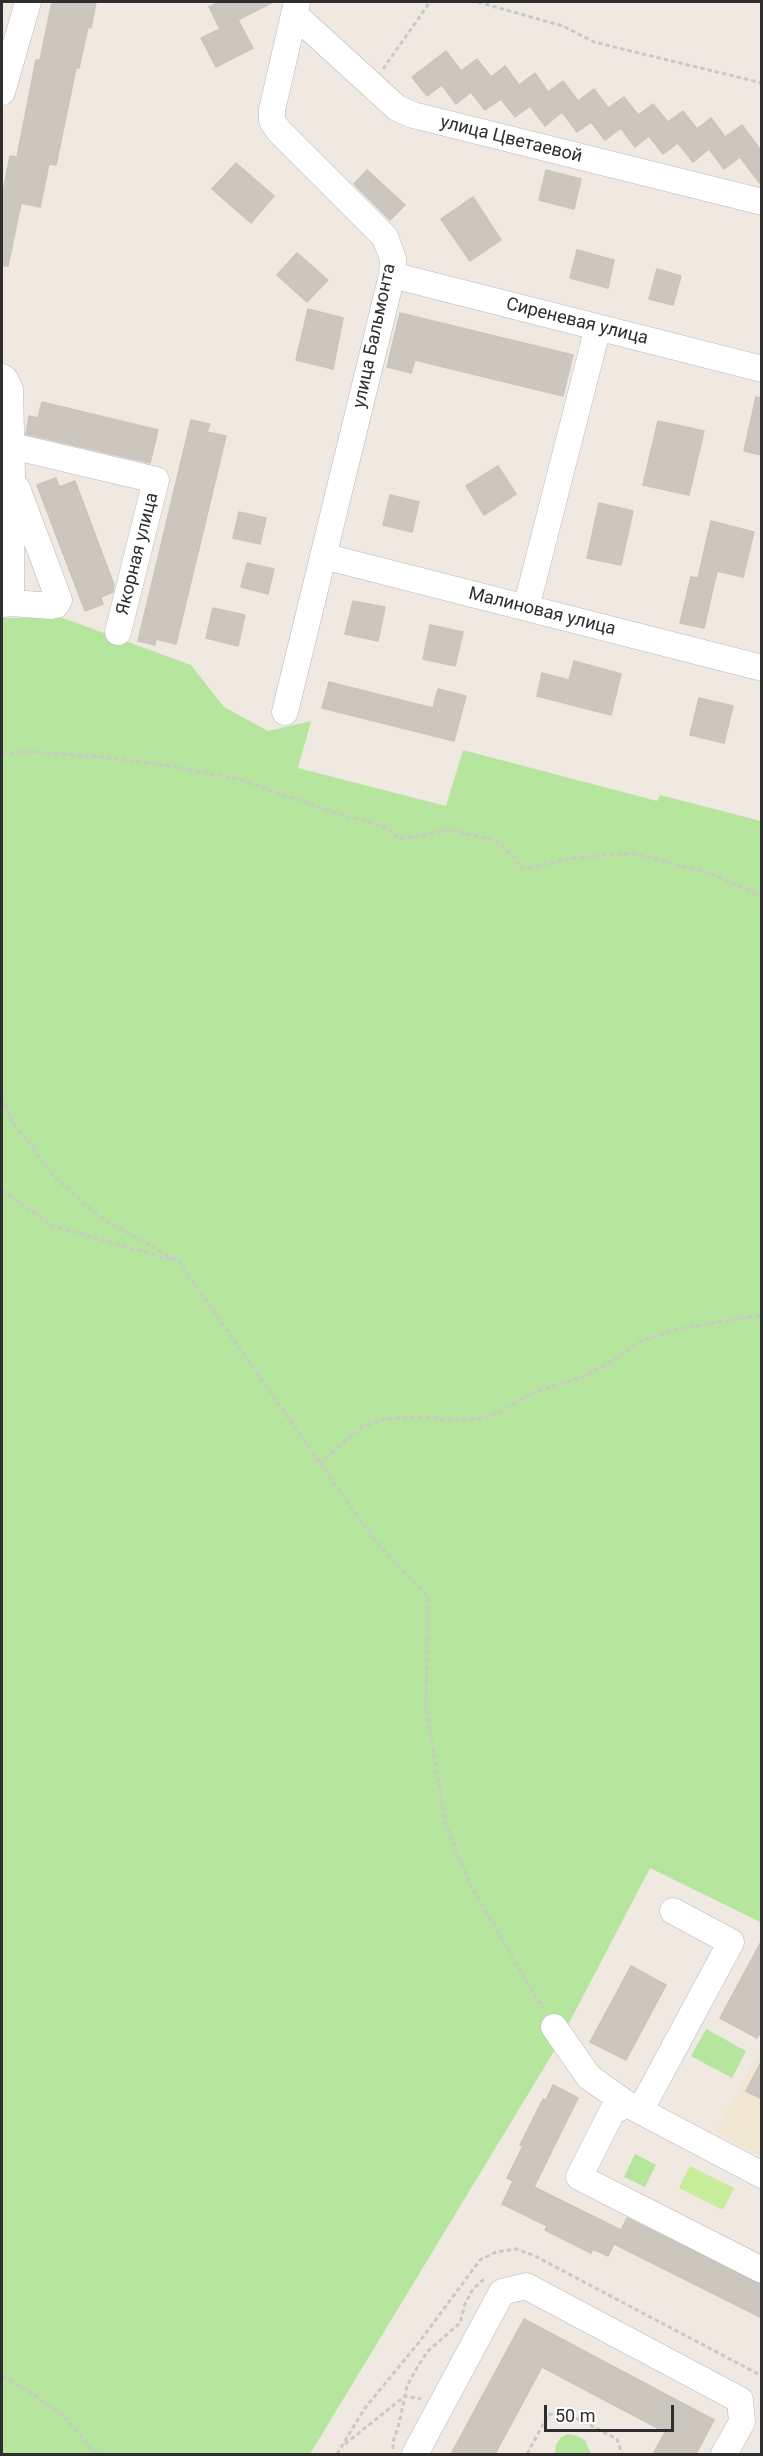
<!DOCTYPE html>
<html>
<head>
<meta charset="utf-8">
<style>
	body { margin:0 }
	#map { position:relative; width:763px; height:2456px; overflow:hidden; background:#efe9e1; font-family:Roboto,sans-serif }
	canvas { display:block }
	.frame { position:absolute; inset:0; border:3px solid #2e2e2e; pointer-events:none }
	.scale { position:absolute; left:544px; top:2405px; width:130px; height:27px; box-sizing:border-box; border:3px solid #2e2e2e; border-top:0; padding-left:8px; font-size:18px; line-height:21px; white-space:nowrap; color:#2e2e2e; -webkit-text-stroke:4px #fff; paint-order:stroke }
</style>
</head>
<body>
<div id="map">
<canvas width="763" height="2456"></canvas>
<div class="frame"></div>
<div class="scale">50 m</div>
</div>
<script>
const ctx = document.querySelector('canvas').getContext('2d');
ctx.lineJoin = 'round';
function fillPath(path, color) { ctx.fillStyle = color; ctx.fill(path, 'evenodd'); }
const poly = rows => new Path2D(rows.map(r => 'M' + r).join(''));
function strokePath(path, color, width, dash) { ctx.strokeStyle = color; ctx.lineWidth = width; ctx.lineCap = dash ? 'butt' : 'round'; ctx.setLineDash(dash || []); ctx.stroke(path); }
function label(font, color, halo, rows, align = 'center') {
  ctx.font = font + ' Roboto,sans-serif'; ctx.lineWidth = 5; ctx.setLineDash([]); ctx.textBaseline = 'middle'; ctx.strokeStyle = halo; ctx.fillStyle = color; for (const [text, x, y, turn = 0] of rows) {
    ctx.save(); ctx.translate(x, y); ctx.rotate((+turn || 0) * Math.PI / 180); ctx.textAlign = isNaN(turn) ? turn : align; if (halo) ctx.strokeText(text, 0, 0); ctx.fillText(text, 0, 0); ctx.restore();
  }
}
fillPath(poly([
	[761,2049,761,2156,716,2132]
]), '#f0e6d1');
fillPath(poly([
	[2,618,63,618,191,665,224,707,268,731,311,721,298,768,446,806,463,750,657,801,660,795,761,821,762,1923,650,1868,556,2048,310,2454,2,2454],
	[706,2029,746,2051,732,2078,691,2056],
	[635,2154,656,2165,645,2187,624,2177],
	[568,2434,577,2436,585,2440,591,2454,555,2454,556,2445,561,2437]
]), '#b6e59e');
fillPath(poly([
	[690,2166,734,2188,723,2210,679,2188]
]), '#c9ec9a');
const building = poly([
	[52,2,96,2,91,28,88,27,79,68,76,68,56,165,49,164,40,207,21,203,8,266,2,266,2,197,10,156,17,157,36,60,40,60,52,2],
	[220,2,273,2,238,20,253,48,216,67,201,38,220,29,209,7,220,2],
	[446,51,461,71,477,59,491,77,505,66,519,85,535,73,548,92,563,81,578,101,594,89,608,108,624,97,638,115,653,104,668,122,683,111,697,129,711,118,725,137,742,125,762,152,762,186,740,157,724,169,709,149,693,162,678,143,663,154,649,136,635,147,621,128,605,140,591,122,577,132,562,112,545,126,530,106,515,117,501,99,485,110,471,92,456,104,442,85,427,96,412,77,446,51],
	[236,163,274,196,251,223,212,189,236,163],
	[367,170,405,205,390,220,354,184,367,170],
	[546,170,581,179,574,209,539,200,546,170],
	[473,197,501,240,470,261,441,219,473,197],
	[577,250,614,260,608,288,570,278,577,250],
	[297,253,328,280,307,302,277,275,297,253],
	[657,269,681,276,673,305,649,299,657,269],
	[308,309,343,318,333,369,296,360,308,309],
	[400,313,573,355,563,396,415,360,411,373,387,367,400,313],
	[756,397,762,398,762,455,744,451,756,397],
	[42,402,158,430,150,463,26,434,29,416,38,418,42,402],
	[191,420,210,424,207,432,226,436,176,644,156,639,155,645,138,641,191,420],
	[658,421,704,431,689,495,643,485,658,421],
	[498,466,516,494,484,515,466,486,498,466],
	[56,478,59,487,75,481,114,585,113,592,101,597,103,604,85,611,37,485,56,478],
	[390,495,419,502,412,532,383,525,390,495],
	[599,503,633,511,621,565,587,558,599,503],
	[239,512,266,518,260,544,233,538,239,512],
	[711,521,754,532,743,577,717,571,704,628,680,623,691,577,698,578,711,521],
	[247,563,274,569,268,594,241,587,247,563],
	[353,601,385,607,378,641,345,634,353,601],
	[213,608,245,615,238,646,206,638,213,608],
	[430,625,463,632,455,666,423,659,430,625],
	[574,661,621,674,611,715,537,696,542,673,569,680,574,661],
	[329,682,433,708,438,689,466,696,454,741,322,708,329,682],
	[699,698,733,706,724,743,690,735,699,698],
	[762,1940,762,2030,757,2038,720,2018,762,1940],
	[631,1966,666,1985,626,2060,590,2042,631,1966],
	[762,2060,762,2099,746,2091,762,2060],
	[553,2085,578,2098,534,2187,621,2230,627,2218,762,2285,762,2318,614,2244,608,2256,593,2249,591,2253,545,2230,547,2226,502,2204,513,2181,507,2178,523,2146,520,2145,543,2099,546,2100,553,2085],
	[524,2319,714,2420,696,2454,653,2454,665,2432,542,2367,495,2454,451,2454,524,2319]
]);
fillPath(building, '#cbc7bf');
strokePath(building, '#cbc5ba', 1.5);
const minor = poly([
	[294,14,397,108,413,115,762,202],
	[2,92,28,2],
	[392,275,762,369],
	[2,377,5,379,10,389,12,475,11,603,2,604],
	[12,446,156,480,118,632],
	[323,556,762,668],
	[11,603,52,606,56,605,59,600,17,488],
	[526,608,598,327],
	[285,712,392,275,393,259,385,237,279,131,272,121,272,110,297,2],
	[554,2027,589,2077,627,2104,762,2175],
	[627,2104,612,2112,579,2177,762,2270],
	[640,2111,731,1942,673,1911],
	[415,2454,502,2292,526,2286,740,2400,742,2422,724,2454]
]);
strokePath(minor, '#b4b7c1', 27);
strokePath(poly([
	[478,2,563,26,594,42,762,83],
	[383,69,430,2],
	[2,753,31,752,102,757,165,765,238,779,336,813,386,827,400,839,450,830,495,840,515,858,522,869,576,858,632,853,715,875,762,897],
	[2,1096,12,1121,56,1179,102,1218,179,1262,372,1537,428,1597,426,1707,446,1826,471,1886,543,2009],
	[2,1190,53,1226,172,1260],
	[320,1463,362,1427,385,1419,431,1417,444,1420,478,1419,500,1412,532,1393,583,1377,617,1358,640,1341,678,1329,762,1315],
	[2,2377,19,2385,63,2415,93,2451,104,2454],
	[345,2444,405,2396,421,2399],
	[393,2449,393,2442,399,2424,407,2386,418,2366,428,2351,460,2323,465,2304,473,2289,486,2277],
	[337,2454,365,2408,420,2341,480,2260,496,2252,516,2249,533,2255,762,2376],
	[527,2454,548,2415,563,2411,617,2439,622,2454]
]), '#c9c9c9', 3, [4.5, 3]);
strokePath(minor, '#fff', 26);
label('18px', '#2e2e2e', '#fff', [
	["улица Цветаевой",511,140,14],
	["Сиреневая улица",577,322,14],
	["улица Бальмонта",375,336,-78],
	["Якорная улица",138,554,-76],
	["Малиновая улица",542,612,14]
]);
</script>
</body>
</html>
